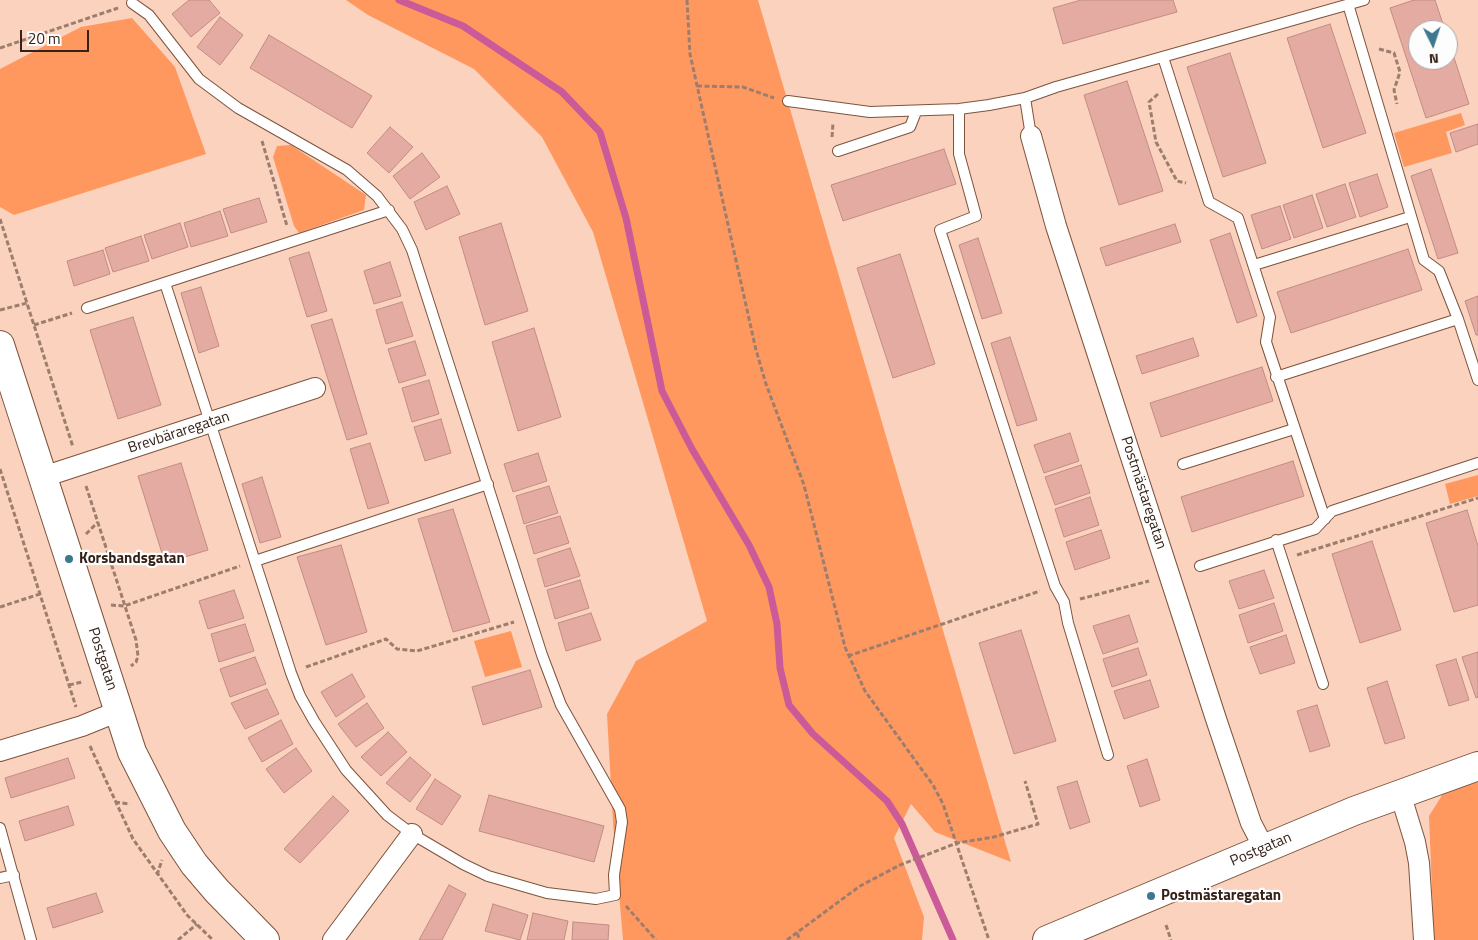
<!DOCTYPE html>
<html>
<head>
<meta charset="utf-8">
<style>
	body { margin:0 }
	#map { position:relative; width:1478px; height:940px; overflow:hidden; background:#fbd2bd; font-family:"Titillium Web",sans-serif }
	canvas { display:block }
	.north { position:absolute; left:1408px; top:20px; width:50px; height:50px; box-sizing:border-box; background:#fdfdfd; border:1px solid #ada5a1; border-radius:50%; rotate:176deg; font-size:14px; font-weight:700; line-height:20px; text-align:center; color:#342117 }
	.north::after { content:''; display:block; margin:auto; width:18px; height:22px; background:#3d7790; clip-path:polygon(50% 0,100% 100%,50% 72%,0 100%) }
	.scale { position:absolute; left:20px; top:30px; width:69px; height:22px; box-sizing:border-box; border:2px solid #342117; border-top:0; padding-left:6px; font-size:15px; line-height:18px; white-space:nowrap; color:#342117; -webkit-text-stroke:4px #fdfdfd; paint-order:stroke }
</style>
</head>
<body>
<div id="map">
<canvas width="1478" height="940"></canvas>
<div class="north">N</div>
<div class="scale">20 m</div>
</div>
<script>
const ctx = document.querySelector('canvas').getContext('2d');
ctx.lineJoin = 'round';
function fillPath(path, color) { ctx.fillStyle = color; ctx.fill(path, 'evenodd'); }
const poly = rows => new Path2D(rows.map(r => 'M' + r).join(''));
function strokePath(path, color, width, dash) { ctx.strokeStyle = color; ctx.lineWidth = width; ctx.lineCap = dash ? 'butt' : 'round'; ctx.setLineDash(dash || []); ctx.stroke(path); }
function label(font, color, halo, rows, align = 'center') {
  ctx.font = font + ' "Titillium Web",sans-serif'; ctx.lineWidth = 4.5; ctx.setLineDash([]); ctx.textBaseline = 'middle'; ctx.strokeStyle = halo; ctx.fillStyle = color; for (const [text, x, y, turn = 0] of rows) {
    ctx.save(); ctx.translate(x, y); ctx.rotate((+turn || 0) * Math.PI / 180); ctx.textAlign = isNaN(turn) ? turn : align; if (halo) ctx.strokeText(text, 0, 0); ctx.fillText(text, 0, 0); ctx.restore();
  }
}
fillPath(poly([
	[346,0,758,0,1011,862,935,832,911,804,894,838,924,917,922,940,623,940,613,823,607,714,636,661,707,621,593,232,542,137,474,69,368,15],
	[132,18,175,67,206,154,14,215,0,207,0,69,81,27],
	[1461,113,1465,125,1446,132,1452,153,1404,167,1394,133],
	[291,145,366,195,364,210,299,233,294,226,273,157,277,146],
	[1478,475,1478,496,1450,504,1445,484],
	[511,631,522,667,485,677,474,641],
	[1478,782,1478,940,1434,940,1429,816,1444,792]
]), '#ff985e');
strokePath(poly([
	[399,0,463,26,562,92,600,132,626,218,662,391,692,449,749,545,769,587,777,624,780,668,789,705,813,734,887,801,902,824,953,940]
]), '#cb5a98', 7);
const building = poly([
	[189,0,209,0,220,13,191,37,172,14,189,0],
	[1081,0,1173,0,1177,12,1063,44,1053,8,1081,0],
	[1414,0,1435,0,1445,30,1418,30,1418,60,1448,60,1448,39,1469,104,1426,118,1390,8,1414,0],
	[220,17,243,35,220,65,197,47,220,17],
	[1330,24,1366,133,1323,148,1287,38,1330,24],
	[269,35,372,96,352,128,250,68,269,35],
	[1230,53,1266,163,1223,177,1187,67,1230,53],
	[1127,81,1163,191,1119,205,1084,95,1127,81],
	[1478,124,1478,144,1456,152,1450,133,1478,124],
	[390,127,413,147,389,173,367,153,390,127],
	[944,149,956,184,843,221,831,185,944,149],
	[422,153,440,177,410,199,393,176,422,153],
	[1431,169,1458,253,1438,259,1411,176,1431,169],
	[1377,174,1388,207,1360,217,1349,183,1377,174],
	[1345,184,1356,217,1327,227,1316,194,1345,184],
	[447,186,460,214,426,230,414,202,447,186],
	[1312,195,1323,228,1294,238,1283,205,1312,195],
	[259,198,267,222,231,233,223,209,259,198],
	[1280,206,1291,239,1262,249,1251,215,1280,206],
	[220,211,228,236,191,247,184,223,220,211],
	[180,223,188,247,152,259,144,235,180,223],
	[501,223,528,311,485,325,459,237,501,223],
	[1175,224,1181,242,1106,266,1100,248,1175,224],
	[1230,233,1257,316,1237,323,1210,240,1230,233],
	[141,236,149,261,113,272,105,248,141,236],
	[978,238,1002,313,982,319,959,245,978,238],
	[1408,249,1422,290,1291,333,1277,292,1408,249],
	[103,250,110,274,74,286,67,261,103,250],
	[309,252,327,311,307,317,289,258,309,252],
	[900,254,935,364,893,378,857,268,900,254],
	[390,262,401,296,374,304,364,271,390,262],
	[201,287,219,346,199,353,181,293,201,287],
	[1478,296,1478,335,1476,335,1465,301,1478,296],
	[402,302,413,336,386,344,376,310,402,302],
	[133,317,161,405,118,419,90,330,133,317],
	[332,319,367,434,347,440,311,325,332,319],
	[534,328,561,417,518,431,492,342,534,328],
	[1010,337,1037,420,1017,426,991,343,1010,337],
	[1193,338,1199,356,1142,374,1136,356,1193,338],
	[415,341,426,375,399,383,388,349,415,341],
	[1262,367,1273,401,1161,437,1150,403,1262,367],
	[429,380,439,414,412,422,402,388,429,380],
	[441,419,451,453,425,461,414,427,441,419],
	[1070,433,1079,461,1044,473,1034,445,1070,433],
	[370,443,389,503,368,509,350,449,370,443],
	[538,453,547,481,513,492,504,464,538,453],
	[1293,461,1304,496,1192,532,1181,497,1293,461],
	[181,463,208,550,165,563,138,476,181,463],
	[1081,465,1090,493,1055,505,1045,477,1081,465],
	[262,477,281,537,260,543,242,484,262,477],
	[549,486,558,513,524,524,516,496,549,486],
	[1090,497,1099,525,1064,537,1055,509,1090,497],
	[453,509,490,622,453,632,418,519,453,509],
	[1467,510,1478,546,1478,605,1454,612,1426,523,1467,510],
	[560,516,569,543,534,554,526,526,560,516],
	[1101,530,1110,558,1075,570,1066,542,1101,530],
	[1372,541,1401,630,1360,643,1332,554,1372,541],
	[341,545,367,632,326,645,297,557,341,545],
	[570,548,580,576,545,587,537,559,570,548],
	[1264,570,1274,598,1239,609,1229,581,1264,570],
	[580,580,589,608,555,619,547,590,580,580],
	[234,590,244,618,208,629,199,601,234,590],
	[1274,603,1283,631,1248,643,1239,615,1274,603],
	[591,613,601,640,566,651,558,623,591,613],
	[1129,615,1138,642,1103,654,1093,626,1129,615],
	[245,624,254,651,219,662,211,634,245,624],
	[1021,630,1056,741,1014,754,979,643,1021,630],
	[1286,635,1295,663,1260,674,1250,647,1286,635],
	[1138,648,1147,675,1112,687,1103,659,1138,648],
	[1478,652,1478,697,1476,698,1462,657,1478,652],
	[255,657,266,684,230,697,220,669,255,657],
	[1456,659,1469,700,1449,706,1436,665,1456,659],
	[530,670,542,707,483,725,472,687,530,670],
	[352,674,365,697,336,717,321,692,352,674],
	[1150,680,1159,707,1124,719,1114,691,1150,680],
	[1387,681,1405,738,1385,744,1367,688,1387,681],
	[267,689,279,714,245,729,231,703,267,689],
	[367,703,384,728,356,747,338,724,367,703],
	[1317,705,1330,746,1310,752,1297,711,1317,705],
	[281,720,293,744,262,762,248,738,281,720],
	[388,732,407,752,381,776,361,757,388,732],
	[296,748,312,771,284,793,266,769,296,748],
	[410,757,431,775,410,802,386,783,410,757],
	[68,758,75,778,11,798,5,778,68,758],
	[1147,759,1160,800,1140,807,1127,766,1147,759],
	[435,779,461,796,442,825,416,809,435,779],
	[1077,781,1090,822,1070,829,1057,787,1077,781],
	[489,795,604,826,594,862,479,831,489,795],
	[333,796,349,811,300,863,284,849,333,796],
	[68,806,74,825,25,841,19,821,68,806],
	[449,885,466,894,442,940,419,940,449,885],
	[96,893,103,912,53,928,47,908,96,893],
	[493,904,528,915,520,940,485,931,493,904],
	[533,913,568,921,564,940,527,940,533,913],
	[573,922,609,925,608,940,572,940,573,922]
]);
fillPath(building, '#e3aba2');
strokePath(building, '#c28c84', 1);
const lane = poly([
	[132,3,149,15,199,79,238,108,347,170,377,196,402,229,412,250,542,655,561,705,620,809,622,822,614,875,615,895,596,899,547,893,488,876,463,864,412,834,387,815,346,770,314,721,300,696,291,673,165,283],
	[1348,4,1424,260,1439,271,1458,319,1478,380],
	[1163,57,1209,202,1238,218,1270,317,1266,342,1325,519],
	[1025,98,1031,136],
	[788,101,870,112,959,109,989,105,1025,98,1056,87,1364,0],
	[959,109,959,154,976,216,940,230,1055,586,1064,602,1068,623,1108,755],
	[838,151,910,127,916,112],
	[1254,265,1410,217],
	[87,308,389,210],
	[1276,377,1458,319],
	[1183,464,1294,429],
	[1276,540,1323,684],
	[255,561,488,484],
	[1200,566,1315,529,1332,511,1478,463],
	[0,828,31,940],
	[0,878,14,875]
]);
const street = poly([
	[1031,136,1056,226,1216,719,1251,823,1264,848],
	[43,477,315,388],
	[0,751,82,726,119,711],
	[1400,793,1415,842,1419,863,1424,940],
	[333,940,412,834]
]);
const secondary = poly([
	[0,345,132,752,172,831,194,864,217,891,265,940],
	[1047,940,1354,811,1478,766]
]);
strokePath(lane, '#7d533c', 12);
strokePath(street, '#7d533c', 22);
strokePath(secondary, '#7d533c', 30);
strokePath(poly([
	[687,0,690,54,756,350,766,384,804,485,845,647,865,691,933,785,943,804,989,940],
	[0,48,118,8],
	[1379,49,1394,53,1400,72,1394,90,1397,104],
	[697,86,743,87,774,98],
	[1158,94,1149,102,1156,142,1177,181,1186,183],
	[832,137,833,123],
	[262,141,287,226],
	[0,219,73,447],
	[0,310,27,303],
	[34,325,72,313],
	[0,469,76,707],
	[86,486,136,640,138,656,136,662,131,666],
	[86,534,98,522],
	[1297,555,1478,498],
	[1080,599,1149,581],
	[111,605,124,606,240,566],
	[0,607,40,594],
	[848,656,1040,591],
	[306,667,386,639,397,649,417,651,514,622],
	[69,685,82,682],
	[90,746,133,839,187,915,213,940],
	[115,802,130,804],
	[157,875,162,860],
	[626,906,656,940],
	[1166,925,1171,940],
	[797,933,800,940],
	[178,940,197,924],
	[787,940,860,886,900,865,957,843,994,837,1038,824,1025,781]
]), '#9d7e6e', 3, [5, 2.5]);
strokePath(lane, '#fff', 10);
strokePath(street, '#fff', 20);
strokePath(secondary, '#fff', 28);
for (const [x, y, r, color] of [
	[69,559,5,"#3d7790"],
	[1151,896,5,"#3d7790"]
]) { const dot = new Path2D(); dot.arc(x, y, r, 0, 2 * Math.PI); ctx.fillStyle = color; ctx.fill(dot); strokePath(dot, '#fdfdfd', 2); }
label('15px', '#342117', '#fdfdfd', [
	["Brevbäraregatan",179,433,-18],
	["Postmästaregatan",1143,493,72],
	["Postgatan",102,659,72],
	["Postgatan",1261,850,-23]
]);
label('bold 15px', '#342117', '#fdfdfd', [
	["Korsbandsgatan",79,559],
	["Postmästaregatan",1161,896]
], 'left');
</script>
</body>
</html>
